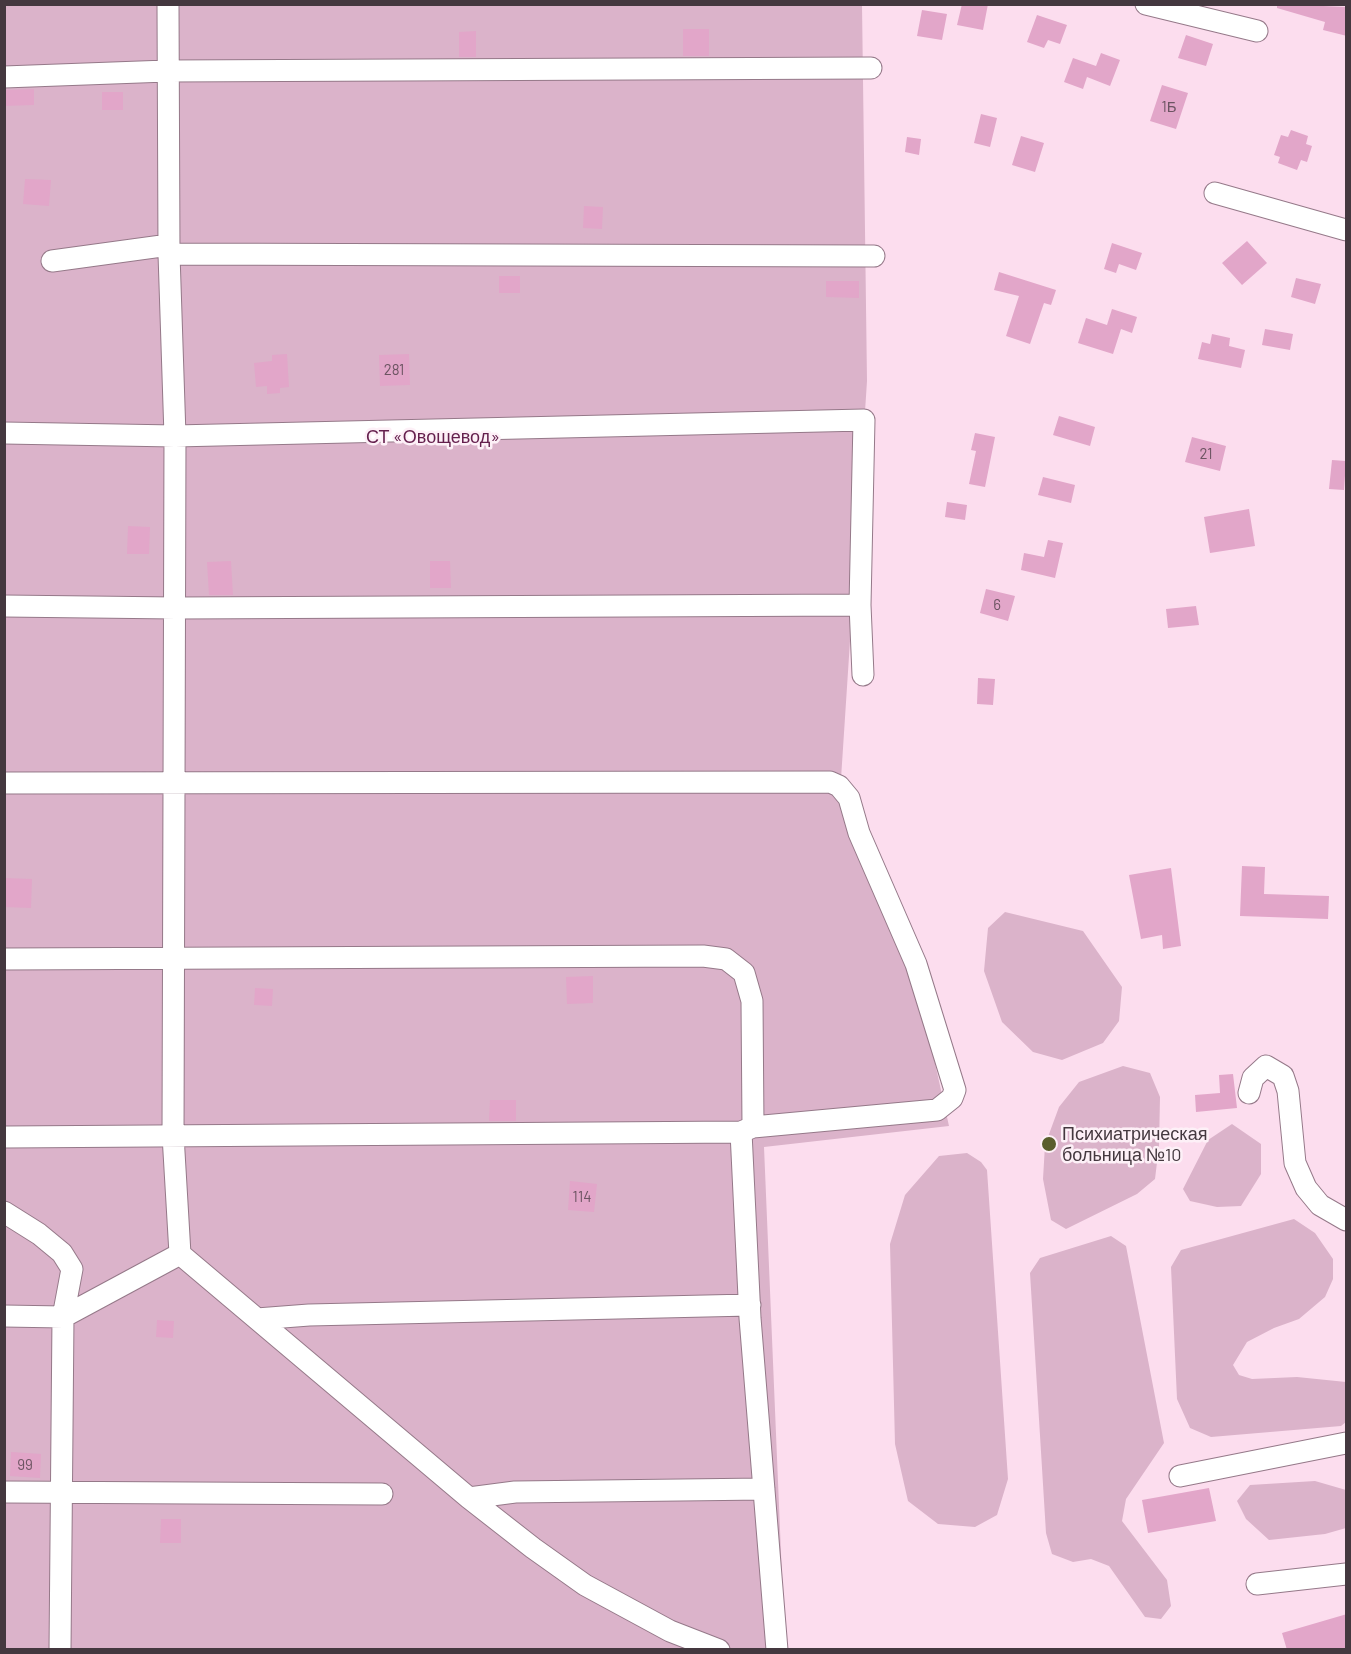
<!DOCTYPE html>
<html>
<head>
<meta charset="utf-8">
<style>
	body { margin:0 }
	#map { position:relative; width:1351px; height:1654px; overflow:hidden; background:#fcddee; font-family:Barlow,sans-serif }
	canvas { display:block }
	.frame { position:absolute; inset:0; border:6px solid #44383f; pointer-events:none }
</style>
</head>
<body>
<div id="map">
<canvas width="1351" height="1654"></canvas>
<div class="frame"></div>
</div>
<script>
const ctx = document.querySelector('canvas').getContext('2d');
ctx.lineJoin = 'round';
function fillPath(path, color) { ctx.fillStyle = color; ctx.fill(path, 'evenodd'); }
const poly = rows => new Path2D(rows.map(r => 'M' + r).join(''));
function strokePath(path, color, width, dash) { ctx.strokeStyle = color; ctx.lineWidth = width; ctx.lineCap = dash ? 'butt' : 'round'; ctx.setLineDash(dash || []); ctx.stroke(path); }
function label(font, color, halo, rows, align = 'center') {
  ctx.font = font + ' Barlow,sans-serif'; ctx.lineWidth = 5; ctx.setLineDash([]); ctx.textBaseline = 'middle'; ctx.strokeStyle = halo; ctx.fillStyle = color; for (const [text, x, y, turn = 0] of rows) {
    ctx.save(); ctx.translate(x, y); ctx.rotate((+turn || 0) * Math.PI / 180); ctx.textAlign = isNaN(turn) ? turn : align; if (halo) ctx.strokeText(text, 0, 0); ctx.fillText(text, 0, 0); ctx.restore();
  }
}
fillPath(poly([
	[5,5,862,5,867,381,840,794,918,987,949,1126,764,1147,785,1649,5,1650],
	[1005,912,1083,931,1122,987,1119,1021,1103,1043,1062,1060,1033,1052,1002,1022,984,971,988,928],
	[1123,1066,1150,1073,1160,1097,1159,1146,1155,1179,1137,1194,1066,1229,1051,1220,1043,1179,1045,1145,1059,1107,1079,1082],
	[1232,1124,1261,1144,1261,1174,1241,1206,1217,1207,1190,1201,1183,1189,1208,1140],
	[967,1153,981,1162,987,1170,1008,1479,997,1515,975,1527,938,1524,908,1501,895,1444,890,1244,905,1195,939,1156],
	[1294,1219,1315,1233,1333,1259,1333,1279,1325,1297,1299,1319,1274,1328,1247,1342,1233,1365,1239,1375,1252,1379,1297,1377,1346,1382,1346,1422,1341,1426,1211,1437,1190,1428,1177,1399,1171,1267,1181,1250],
	[1111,1236,1126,1246,1164,1443,1126,1499,1122,1521,1167,1580,1171,1606,1161,1619,1145,1617,1109,1566,1091,1559,1073,1562,1052,1554,1046,1533,1030,1273,1040,1258],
	[1315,1481,1346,1490,1346,1528,1325,1534,1269,1540,1246,1519,1237,1501,1250,1485]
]), '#dbb3ca');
fillPath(poly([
	[962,4,988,4,983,30,957,25],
	[1277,4,1347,7,1347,36,1323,30,1325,22,1277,8],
	[922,10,947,14,942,40,917,36],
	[1037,15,1067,25,1060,44,1048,40,1044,48,1027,42],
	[683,29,709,29,709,56,683,56],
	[476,31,476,57,459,57,459,32],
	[1186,35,1213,44,1206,66,1178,58],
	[1101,53,1120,60,1110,86,1087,77,1083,89,1064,82,1073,58,1096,66],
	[1162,85,1188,93,1176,129,1150,121],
	[34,89,34,105,4,106,4,90],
	[102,92,123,92,123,110,102,110],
	[981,114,997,118,990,147,974,143],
	[1291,130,1308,136,1306,144,1312,146,1307,162,1301,160,1297,170,1278,163,1280,157,1274,155,1281,135,1288,137],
	[1021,136,1044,143,1035,172,1012,165],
	[907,137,921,139,919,155,905,152],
	[25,179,51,180,49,206,23,204],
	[584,206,603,207,602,229,583,228],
	[1247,241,1267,263,1242,285,1222,263],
	[1112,243,1142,253,1136,270,1119,264,1116,273,1104,269],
	[999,272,1056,290,1051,305,1044,303,1030,344,1006,336,1019,296,994,290],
	[499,276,520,276,520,293,499,293],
	[1296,278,1321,284,1315,304,1291,297],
	[826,281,859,281,859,298,826,297],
	[1112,309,1137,317,1132,333,1121,329,1113,354,1078,343,1086,318,1107,325],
	[1265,329,1293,334,1290,350,1262,345],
	[1212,334,1230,338,1229,346,1245,350,1241,368,1198,359,1202,342,1210,344],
	[287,354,289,387,280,388,280,393,267,394,267,386,256,387,254,363,272,361,272,355],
	[409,354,410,385,380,386,379,355],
	[1059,416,1095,427,1090,446,1053,435],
	[975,433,995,437,985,487,969,484,976,451,971,450],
	[1192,437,1226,446,1220,471,1185,462],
	[1332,460,1346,461,1344,490,1329,489],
	[1043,477,1075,485,1071,503,1038,495],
	[947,502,967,505,965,520,945,517],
	[1249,509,1255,546,1210,553,1204,517],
	[128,526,150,527,149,554,127,554],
	[1048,540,1063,543,1055,578,1021,570,1024,553,1044,557],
	[231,561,233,595,209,595,207,562],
	[430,561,450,561,451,588,430,588],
	[986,589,1015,596,1008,621,980,613],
	[1196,606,1199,625,1168,628,1166,609],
	[978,678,995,679,993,705,977,704],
	[1242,866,1265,867,1264,894,1329,896,1328,919,1240,916],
	[1171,868,1181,946,1163,949,1162,935,1141,939,1129,875],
	[4,878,32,879,31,908,4,907],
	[593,976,593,1003,567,1004,566,977],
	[255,988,273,989,272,1006,254,1005],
	[1233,1074,1237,1108,1196,1112,1195,1095,1220,1093,1219,1075],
	[490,1100,516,1100,516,1121,489,1121],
	[570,1181,597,1184,594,1212,568,1210],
	[157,1320,174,1321,173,1338,156,1337],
	[11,1452,41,1454,40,1478,10,1476],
	[1209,1488,1216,1521,1148,1533,1142,1500],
	[161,1519,181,1519,181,1543,160,1543],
	[1347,1614,1347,1650,1287,1650,1282,1633]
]), '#e2a6c9');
const minor = poly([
	[1146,4,1257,31],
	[4,77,167,71,871,68],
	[1215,193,1346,230],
	[169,254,874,256],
	[52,261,169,245],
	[4,433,175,436,864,420,860,605,863,675],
	[4,606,176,608,860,605],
	[4,783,830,782,839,786,849,798,859,833,916,964,955,1090,952,1098,937,1110,753,1127,741,1132,6,1137],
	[4,959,703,956,726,959,744,973,752,1001,753,1127],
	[1249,1093,1253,1078,1266,1066,1283,1076,1288,1091,1295,1163,1306,1188,1320,1205,1346,1220],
	[741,1132,750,1318,777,1650],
	[4,1212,39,1234,62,1253,72,1269,63,1317,4,1316],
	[180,1254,469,1498,533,1548,585,1585,670,1631,719,1650],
	[257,1319,309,1315,750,1305],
	[1180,1476,1346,1443],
	[4,1492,382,1494],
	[469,1498,515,1492,764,1489],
	[1257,1584,1346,1574],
	[60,1650,63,1317,180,1254,173,1135,175,436,169,254,168,4]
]);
strokePath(minor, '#957989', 23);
strokePath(minor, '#fff', 21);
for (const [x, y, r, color] of [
	[1049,1144,8,"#595e2c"]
]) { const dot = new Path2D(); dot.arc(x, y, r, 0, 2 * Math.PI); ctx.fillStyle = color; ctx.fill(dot); strokePath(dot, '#fdf0f7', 2); }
label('15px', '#6c5462', null, [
	["1Б",1169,107],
	["281",394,370],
	["21",1206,454],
	["6",997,605],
	["114",582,1197],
	["99",25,1465]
]);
label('18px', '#641f4d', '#fdf0f7', [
	["СТ «Овощевод»",433,437]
]);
label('18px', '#44383f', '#fdf0f7', [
	["Психиатрическая",1062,1134],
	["больница №10",1062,1155]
], 'left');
</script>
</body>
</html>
